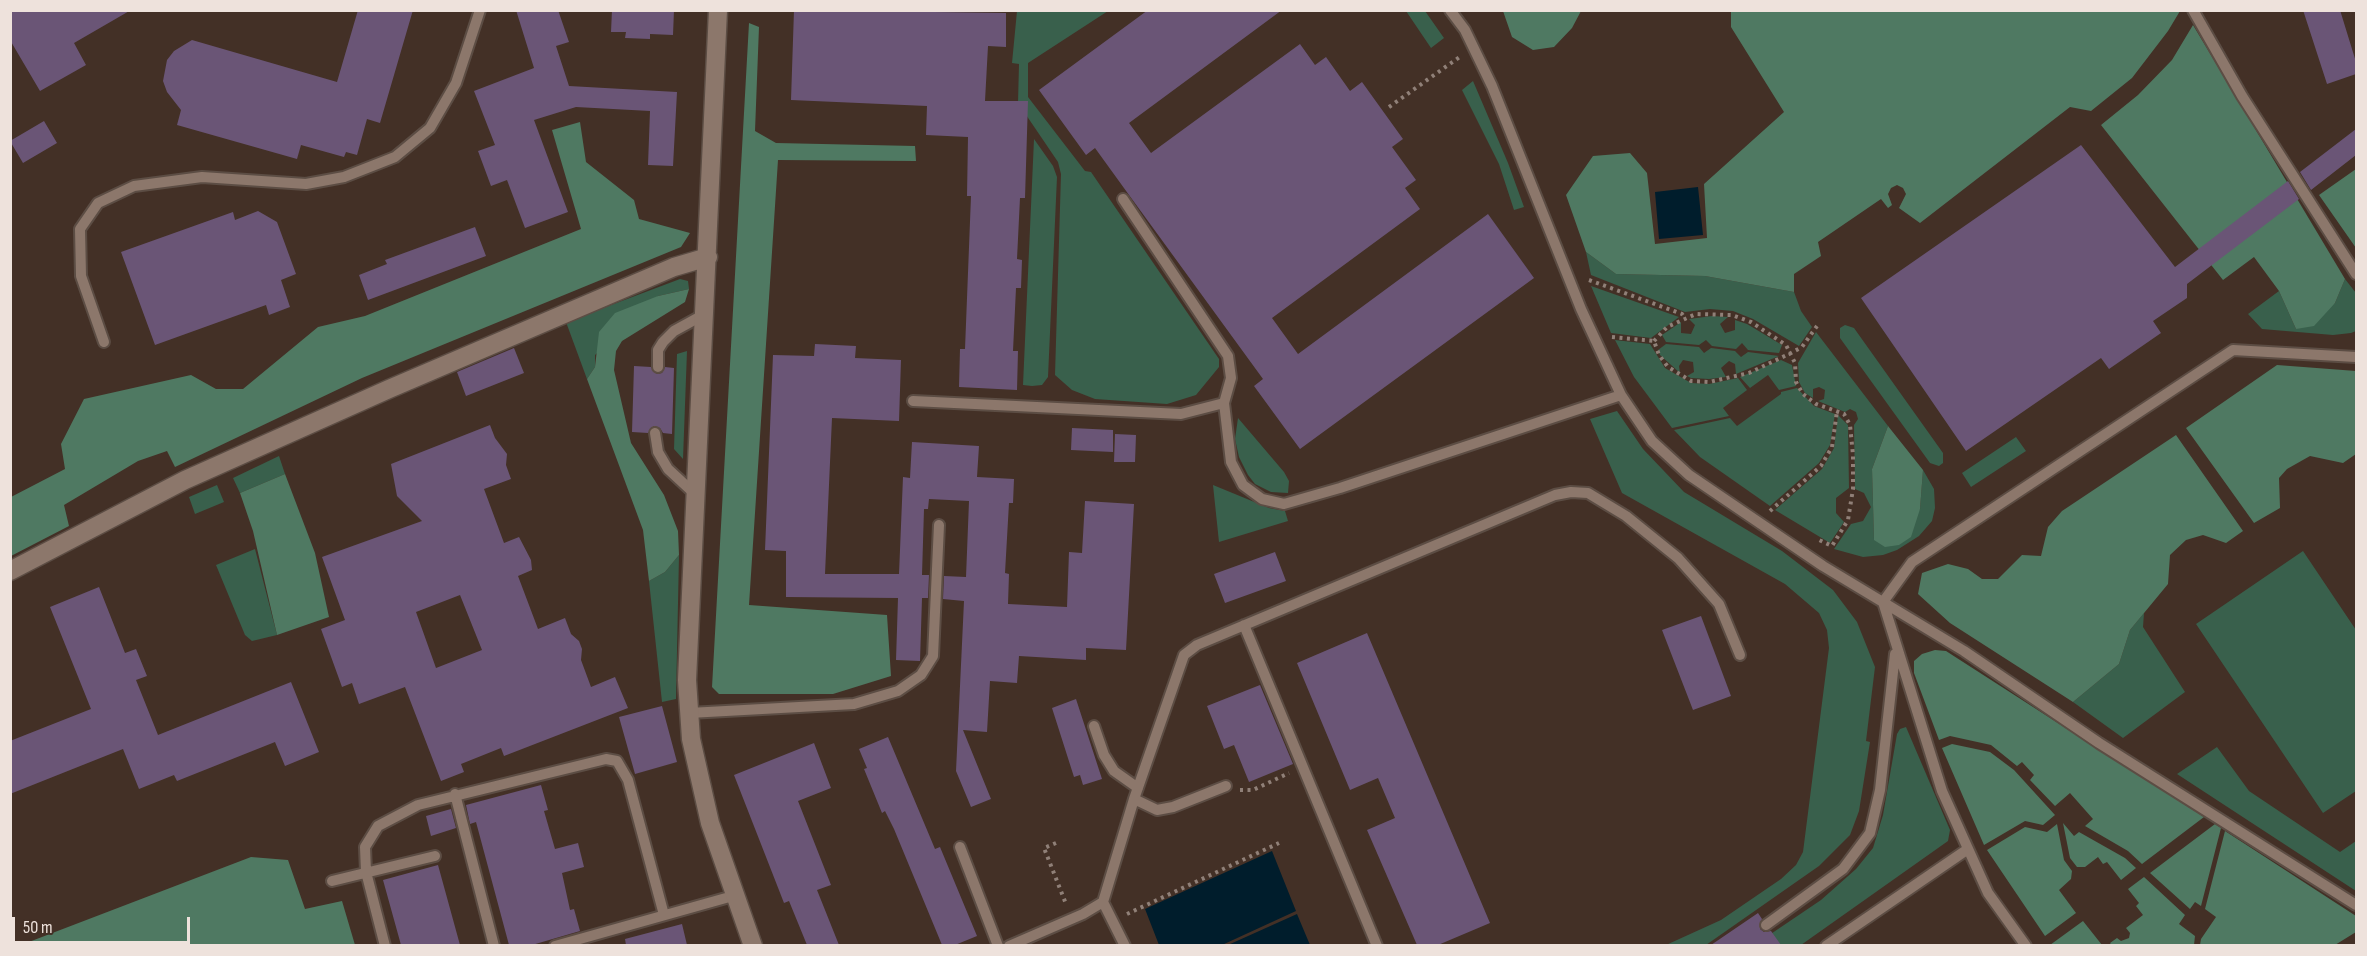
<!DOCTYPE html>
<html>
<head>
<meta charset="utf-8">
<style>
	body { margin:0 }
	#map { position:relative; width:2367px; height:956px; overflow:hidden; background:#433026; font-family:"Sofia Sans Condensed",sans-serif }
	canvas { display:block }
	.frame { position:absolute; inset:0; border:12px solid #eee2dc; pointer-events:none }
	.scale { position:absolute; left:12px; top:917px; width:178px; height:27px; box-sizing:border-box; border:3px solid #eee2dc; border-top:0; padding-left:8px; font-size:18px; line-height:21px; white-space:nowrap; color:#eee2dc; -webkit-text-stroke:4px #433026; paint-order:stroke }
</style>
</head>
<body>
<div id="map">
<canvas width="2367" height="956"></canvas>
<div class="frame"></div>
<div class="scale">50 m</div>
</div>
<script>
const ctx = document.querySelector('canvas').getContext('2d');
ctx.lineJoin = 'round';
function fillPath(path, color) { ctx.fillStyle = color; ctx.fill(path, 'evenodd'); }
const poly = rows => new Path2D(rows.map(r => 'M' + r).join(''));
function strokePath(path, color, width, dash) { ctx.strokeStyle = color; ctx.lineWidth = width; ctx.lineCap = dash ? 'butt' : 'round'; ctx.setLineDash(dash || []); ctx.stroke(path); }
fillPath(poly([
	[1017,11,1108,11,1028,63,1028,97,1085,171,1091,172,1219,359,1219,367,1196,395,1167,404,1095,399,1072,390,1055,375,1061,174,1058,162,1018,103,1019,64,1012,63],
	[1406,11,1425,11,1444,38,1431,48],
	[1473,81,1508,163,1524,207,1514,210,1499,164,1462,90],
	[1034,139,1053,166,1057,177,1048,377,1042,385,1032,386,1023,385],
	[1586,252,1616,274,1705,276,1794,292,1801,311,1812,327,1799,346,1753,319,1733,311,1710,309,1685,312,1591,275],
	[680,279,688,281,689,289,658,296,595,355,595,367,587,379,566,322],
	[2345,279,2356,293,2356,331,2351,333,2333,335,2262,329,2248,314,2279,291,2296,329,2335,303],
	[1591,286,1679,317,1651,338,1611,333],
	[1712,316,1728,317,1720,324,1725,333,1735,330,1735,320,1747,324,1782,345,1779,353,1748,350,1742,343,1736,349,1712,346,1706,340,1699,345,1666,342,1662,335,1681,322,1681,333,1691,334,1695,325,1689,319],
	[1845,325,1854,328,1943,453,1943,463,1939,466,1930,463,1840,338,1840,328],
	[1816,332,1888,426,1872,469,1874,540,1920,509,1923,470,1934,489,1935,508,1932,521,1919,536,1897,550,1883,555,1863,557,1834,549,1851,524,1863,521,1871,507,1864,493,1855,489,1854,425,1858,419,1856,412,1850,409,1845,412,1818,401,1824,399,1825,390,1819,387,1813,389,1813,398,1805,393,1799,382,1798,363],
	[1615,340,1650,344,1665,368,1691,383,1709,384,1738,378,1747,390,1723,408,1729,416,1672,428,1634,377],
	[1666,344,1699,347,1704,353,1711,348,1735,351,1741,357,1748,352,1779,356,1736,374,1735,364,1729,361,1721,368,1726,377,1709,379,1691,378,1687,376,1694,372,1693,362,1683,360,1679,366,1680,373,1660,355,1658,350],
	[687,351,683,459,674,449,677,354],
	[1781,360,1792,365,1796,386,1779,390,1768,375,1750,388,1740,377],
	[1797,388,1814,406,1835,414,1830,445,1819,463,1770,506,1700,457,1674,430,1730,418,1737,426,1781,394,1781,392],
	[1617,411,1643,449,1684,492,1782,551,1833,590,1857,622,1875,667,1866,741,1870,742,1859,811,1850,835,1819,866,1706,945,1666,945,1721,920,1781,879,1796,865,1803,852,1829,648,1827,630,1819,613,1785,584,1622,493,1590,419],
	[1838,415,1848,425,1849,488,1836,498,1836,513,1844,522,1830,543,1775,510,1822,469,1834,448],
	[1238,418,1284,472,1289,481,1288,493,1271,492,1255,484,1248,475,1239,457,1235,439],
	[2016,437,2026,451,1971,487,1962,473],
	[279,456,285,474,240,493,233,478],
	[217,485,224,502,195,514,189,497],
	[1213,485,1269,508,1285,511,1288,521,1219,542],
	[255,549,277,635,252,641,245,635,216,565],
	[2303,551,2356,630,2356,791,2323,813,2196,624],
	[679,555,676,699,662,702,649,581,665,572],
	[2144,613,2143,627,2185,692,2123,738,2073,702,2119,664,2130,630],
	[1906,727,1950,830,1948,841,1801,945,1753,946,1821,900,1856,869,1873,848,1883,815,1897,734,1900,729],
	[2217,747,2249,791,2340,852,2356,841,2356,891,2177,774]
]), '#39604c');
fillPath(poly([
	[1503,11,1503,10,1581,11,1572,28,1554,47,1533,50,1512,37],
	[1731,11,1731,10,2180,11,2168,31,2132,78,2091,111,2070,107,1920,223,1899,208,1906,194,1903,188,1897,185,1891,188,1888,194,1892,205,1888,208,1881,199,1818,242,1821,256,1794,274,1794,292,1705,276,1616,274,1586,252,1566,195,1593,156,1630,153,1647,173,1655,244,1707,238,1704,184,1784,112,1731,27],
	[749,23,759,27,755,131,776,143,915,146,916,161,778,160,749,605,887,615,891,676,833,694,719,694,712,687],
	[2193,25,2345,279,2335,303,2314,326,2296,329,2279,291,2254,257,2223,280,2101,125,2138,95,2172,60],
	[580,122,586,162,634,200,639,219,690,233,681,247,362,378,175,467,167,451,138,461,64,505,69,526,11,556,11,497,65,469,61,444,84,399,191,375,216,389,243,389,318,327,365,316,581,229,552,130],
	[2356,169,2356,248,2319,195],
	[689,289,685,302,622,341,616,351,614,370,631,443,664,495,678,531,679,555,665,572,649,581,643,530,587,379,595,367,599,332,615,313,658,296],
	[2277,365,2356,371,2356,454,2343,463,2310,456,2287,469,2279,478,2280,508,2254,523,2186,428],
	[1888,426,1923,470,1920,509,1911,537,1899,545,1885,547,1874,540,1872,469],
	[2176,435,2243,531,2226,543,2203,535,2186,540,2170,555,2168,584,2130,630,2119,664,2073,702,1950,623,1918,594,1922,573,1948,564,1968,569,1982,579,1998,579,2022,555,2041,556,2048,527,2062,511],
	[285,474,315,553,329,617,277,635,253,531,240,493],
	[1935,650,1946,651,2204,817,2142,864,2128,851,2085,826,2093,819,2070,793,2055,806,2030,780,2034,775,2022,762,2017,766,1991,745,1950,736,1939,740,1914,673,1914,661,1922,654],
	[1952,744,1990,752,2014,770,2055,815,2043,825,2025,821,1984,845,1942,748],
	[2063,823,2074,836,2079,832,2125,858,2136,868,2121,880,2107,862,2103,864,2098,857,2085,867,2077,867,2070,858],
	[2057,824,2064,860,2072,871,2071,879,2059,890,2076,913,2045,936,1987,850,2025,827,2047,832],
	[2215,824,2221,828,2201,906,2195,902,2190,909,2150,873],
	[2225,831,2356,916,2356,932,2335,945,2200,945,2201,939,2216,917,2205,909],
	[251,857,288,860,305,909,342,901,355,945,21,945],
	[2144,877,2185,915,2179,924,2195,936,2194,945,2112,946,2110,943,2117,938,2121,941,2129,938,2130,933,2126,928,2143,915,2136,906,2139,903,2128,889],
	[2083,921,2102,945,2050,945]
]), '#4f7962');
fillPath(poly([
	[1698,187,1703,235,1659,239,1655,192],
	[1272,851,1296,911,1222,945,1159,945,1145,909],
	[1297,914,1310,945,1228,945]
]), '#001d2c');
fillPath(poly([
	[10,10,131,10,74,43,86,65,40,91,10,40],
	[358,10,413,10,380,123,367,119,357,155,346,152,344,157,301,145,297,159,177,125,181,110,167,92,163,81,167,60,174,51,192,40,337,82],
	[516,10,558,10,569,42,556,46,569,86,677,92,673,166,648,165,650,111,576,107,534,120,568,212,525,228,507,180,491,186,478,151,495,145,474,91,534,68],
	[612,10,674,10,673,35,650,34,650,39,625,38,626,32,611,32],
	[794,10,1006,13,1006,47,988,46,985,101,1028,101,1025,198,1020,198,1017,259,1022,260,1021,288,1016,288,1013,351,1018,351,1017,390,959,387,960,349,965,349,971,196,967,196,968,137,926,135,927,106,791,100],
	[1148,10,1282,10,1129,123,1151,153,1300,44,1315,65,1326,57,1350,91,1362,82,1403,139,1392,147,1416,180,1405,188,1420,209,1272,318,1298,354,1488,214,1534,278,1300,449,1254,386,1263,379,1129,195,1095,148,1086,155,1039,90],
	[2303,10,2340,10,2356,62,2356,74,2327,84],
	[44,121,57,143,23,163,10,141],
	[2356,129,2356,155,2311,190,2300,172],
	[2081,145,2175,267,2288,181,2299,199,2187,284,2187,298,2153,321,2161,333,2109,369,2101,358,1966,451,1861,298],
	[258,211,277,222,296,274,281,280,290,307,269,315,266,305,155,345,121,252,233,212,235,220],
	[475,227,486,256,368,300,359,275,387,264,385,260],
	[815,344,856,346,855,358,901,360,899,421,832,418,825,574,899,574,903,477,910,478,912,442,979,446,977,477,1014,479,1013,503,1009,503,1005,573,1009,574,1008,604,1067,607,1069,552,1082,553,1085,501,1134,504,1126,650,1086,648,1086,660,1019,656,1017,683,990,681,987,732,963,730,991,799,971,807,956,771,964,601,943,599,944,576,966,577,969,501,929,499,928,509,924,509,922,575,929,575,928,598,922,598,920,661,896,660,898,598,786,597,786,551,765,550,773,355,814,356],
	[514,348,524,373,466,396,457,372],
	[634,366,651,367,657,374,662,373,665,367,674,368,672,434,663,433,660,428,654,426,648,433,632,432],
	[490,425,495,438,507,454,506,465,511,479,484,489,504,543,519,537,531,560,532,570,518,576,538,629,565,618,571,634,579,641,582,649,581,660,591,687,615,677,628,708,504,756,501,748,461,764,464,772,441,781,405,687,359,704,352,683,342,687,321,629,345,620,322,557,422,521,397,496,391,464],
	[460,595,482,650,436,668,416,612],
	[1072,428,1113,430,1113,452,1071,450],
	[1115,434,1136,435,1135,462,1114,462],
	[1275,552,1286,581,1225,603,1214,574],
	[99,587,125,653,136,649,147,676,136,680,158,735,291,682,319,752,285,766,275,742,177,781,174,775,139,789,123,749,10,794,10,741,91,709,50,607],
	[1701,616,1731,696,1693,710,1662,630],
	[1367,633,1490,923,1438,945,1417,945,1367,830,1395,818,1378,778,1350,790,1297,663],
	[1260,685,1293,764,1249,782,1234,745,1224,749,1207,706],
	[1076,699,1102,779,1083,785,1080,775,1074,777,1052,708],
	[662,706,677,762,635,774,619,717],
	[888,737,935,849,940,847,977,936,955,945,942,945,894,829,885,811,882,813,864,769,867,768,859,749],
	[814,743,831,788,798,801,831,885,817,890,839,945,807,945,789,901,784,903,734,775],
	[541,785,548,810,544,811,555,849,578,843,584,867,562,873,570,910,574,909,580,931,532,945,509,945,476,822,470,824,466,805],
	[451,809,456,828,431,836,426,816],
	[438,865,460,945,401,945,383,880],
	[1758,913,1762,919,1760,929,1764,932,1771,931,1781,945,1711,945],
	[682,924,687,945,626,945,625,939]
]), '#6a5576');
const lane = poly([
	[1450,10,1465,30,1492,86,1581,309,1621,395,1652,441,1689,475,1823,566,1964,651,2099,743,2356,905],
	[2193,10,2242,96,2356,274],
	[1123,199,1228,356,1231,378,1224,403,1231,462,1243,485,1262,499,1284,504,1340,488,1621,395],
	[104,342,81,276,80,229,98,203,134,186,202,177,306,184,344,177,395,157,430,128,456,83,480,10],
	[658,367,658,350,663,342,674,331,705,314],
	[913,401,1181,414,1224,403],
	[655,433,658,452,668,469,695,494],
	[1244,625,1377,946],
	[689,713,854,704,898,691,921,675,933,656,939,525],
	[1094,726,1104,755,1114,771,1138,788],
	[455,794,494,946],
	[1134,799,1157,810,1173,807,1226,786],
	[960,847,998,946],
	[332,881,435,856],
	[1103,902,1125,946],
	[1766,925,1843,869,1870,833,1880,790,1895,654],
	[385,946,366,872,365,847,378,826,418,805,606,759,617,761,628,780,664,915],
	[555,946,733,896],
	[1009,946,1083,914,1103,902,1134,799,1184,655,1197,645,1555,495,1571,492,1588,493,1626,516,1678,558,1719,604,1740,655],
	[1826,946,1968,849],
	[2026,946,1988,893,1942,791,1883,602,1912,562,2233,350,2356,357]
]);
const street = poly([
	[718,10,687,680,691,739,710,823,753,946],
	[10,571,185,480,389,389,674,267,708,257]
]);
strokePath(lane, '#5c4d44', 14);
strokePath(street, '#5c4d44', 21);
strokePath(poly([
	[1389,107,1461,56],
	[1589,280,1682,314,1684,317],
	[1612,337,1654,341,1659,355,1668,367,1691,381,1709,382,1749,373,1791,353,1802,347,1817,326],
	[1654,341,1667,327,1696,314,1732,315,1751,322,1786,345,1795,363,1796,382,1803,394,1816,404,1844,414,1850,425,1853,455,1853,489,1848,520,1832,546,1817,539],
	[1770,511,1821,466,1832,447,1837,411],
	[1240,790,1253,790,1289,773],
	[1056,843,1044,848,1066,904],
	[1127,914,1279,843]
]), '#908078', 4, [3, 4.5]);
strokePath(lane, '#8c776b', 10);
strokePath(street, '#8c776b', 18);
</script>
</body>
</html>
